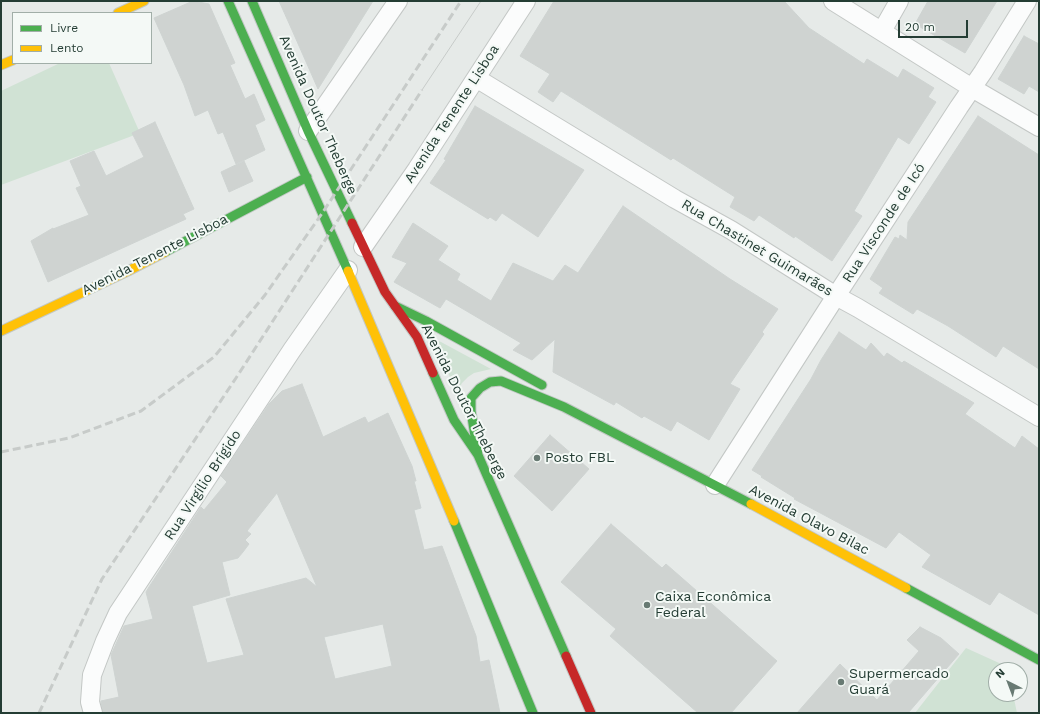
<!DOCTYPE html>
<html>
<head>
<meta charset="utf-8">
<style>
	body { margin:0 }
	#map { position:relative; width:1040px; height:714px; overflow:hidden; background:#e6eae8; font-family:"Work Sans",sans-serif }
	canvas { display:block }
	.frame { position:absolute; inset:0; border:2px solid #243d34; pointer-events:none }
	.legend { position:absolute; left:12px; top:12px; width:140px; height:52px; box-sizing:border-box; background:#f4f9f6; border:1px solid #a1aea8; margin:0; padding:5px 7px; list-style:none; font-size:12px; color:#243d34 }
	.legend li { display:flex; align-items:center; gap:8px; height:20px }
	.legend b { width:20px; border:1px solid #a1aea8 }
	.north { position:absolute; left:988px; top:662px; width:40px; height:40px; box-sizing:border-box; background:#f4f9f6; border:1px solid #a1aea8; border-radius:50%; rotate:318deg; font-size:11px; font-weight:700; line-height:16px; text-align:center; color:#243d34 }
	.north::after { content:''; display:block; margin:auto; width:14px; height:18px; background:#687a73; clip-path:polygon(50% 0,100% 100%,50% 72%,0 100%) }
	.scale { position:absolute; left:898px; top:20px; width:70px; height:18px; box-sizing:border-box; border:2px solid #243d34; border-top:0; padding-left:5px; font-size:12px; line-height:14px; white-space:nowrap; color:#243d34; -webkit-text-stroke:3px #f4f9f6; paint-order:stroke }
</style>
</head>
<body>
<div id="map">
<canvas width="1040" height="714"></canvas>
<div class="frame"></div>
<ul class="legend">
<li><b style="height:5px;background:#4caf50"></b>Livre</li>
<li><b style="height:5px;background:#ffc107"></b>Lento</li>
</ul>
<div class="north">N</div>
<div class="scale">20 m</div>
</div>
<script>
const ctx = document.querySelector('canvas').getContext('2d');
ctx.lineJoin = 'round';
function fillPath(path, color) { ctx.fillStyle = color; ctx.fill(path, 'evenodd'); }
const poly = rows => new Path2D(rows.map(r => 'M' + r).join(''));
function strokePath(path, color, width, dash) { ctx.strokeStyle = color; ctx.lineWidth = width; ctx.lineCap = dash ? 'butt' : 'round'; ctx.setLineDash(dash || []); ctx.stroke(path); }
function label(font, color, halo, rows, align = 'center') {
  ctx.font = font + ' "Work Sans",sans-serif'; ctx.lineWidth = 4; ctx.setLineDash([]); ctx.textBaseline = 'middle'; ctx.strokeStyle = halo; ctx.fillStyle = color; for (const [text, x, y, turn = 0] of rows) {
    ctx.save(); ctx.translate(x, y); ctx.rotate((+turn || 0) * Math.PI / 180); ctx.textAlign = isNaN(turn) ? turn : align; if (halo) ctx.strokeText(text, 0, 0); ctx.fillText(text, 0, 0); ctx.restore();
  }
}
fillPath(poly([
	[60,63,109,63,140,133,1,185,1,91],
	[434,339,441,342,491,369,474,373,468,377,462,383,457,392,434,343],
	[966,648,1008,667,1009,670,996,670,996,694,1013,694,1017,713,915,713]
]), '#d0e2d4');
const building = poly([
	[193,1,209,4,235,63,230,65,245,99,254,94,265,120,255,125,265,150,236,164,223,132,218,134,208,110,195,116,184,85,154,18,193,1],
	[279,1,373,1,318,89,292,30,279,1],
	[554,1,784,1,809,28,864,64,867,59,898,78,903,69,934,88,928,97,936,102,909,144,898,137,854,211,862,216,832,261,795,236,794,238,759,215,754,221,730,207,735,197,673,158,671,160,561,91,553,102,538,92,550,74,520,56,554,1],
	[928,1,997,1,965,53,915,24,928,1],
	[1024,36,1039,44,1039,92,1029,86,1024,94,998,79,1024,36],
	[475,106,584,170,538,237,502,213,496,221,490,217,488,219,430,183,446,160,444,159,475,106],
	[978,116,1039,155,1039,369,1003,346,996,357,948,326,917,309,913,314,879,293,883,288,870,279,895,237,899,239,900,235,907,240,908,222,978,116],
	[155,122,194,209,183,214,186,219,48,282,31,241,53,228,53,229,89,215,76,188,81,186,70,161,94,151,106,176,144,157,132,133,155,122],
	[244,161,253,181,229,192,221,172,244,161],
	[623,206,730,279,778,309,762,332,764,334,730,384,740,389,709,440,677,421,671,431,644,416,642,418,616,402,614,405,553,372,555,339,532,360,513,350,521,343,446,299,440,308,394,282,407,263,392,257,413,223,448,246,438,260,460,274,457,280,491,301,513,263,553,281,565,265,578,273,623,206],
	[839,332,866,350,871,343,884,357,887,353,902,363,904,361,974,403,965,414,1015,448,1022,436,1039,449,1039,615,999,592,990,605,922,567,931,555,899,532,886,548,794,499,795,498,761,477,762,476,752,470,811,379,821,360,839,332],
	[302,384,323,437,365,417,368,423,388,413,412,466,416,481,414,481,421,508,414,510,424,550,442,546,476,636,480,662,489,660,500,713,103,713,101,701,119,697,111,655,124,626,153,619,146,592,149,587,201,507,204,510,227,482,221,476,269,404,282,391,302,384],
	[277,493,317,587,306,578,226,599,244,655,207,663,192,606,230,595,222,562,238,558,243,552,249,544,245,540,251,534,247,531,277,493],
	[383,624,392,666,335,679,324,637,383,624],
	[550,435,589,469,552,511,514,476,550,435],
	[611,524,662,568,666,564,777,661,731,713,698,713,610,636,616,629,561,582,611,524],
	[920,627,941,638,959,654,908,713,797,713,840,664,877,700,919,651,907,640,920,627]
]);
fillPath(building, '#cfd3d1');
strokePath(building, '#ced3d1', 1);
const street = poly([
	[833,1,972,88,1039,127],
	[882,31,899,1],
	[476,78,675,199,731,230,836,296,858,308,1039,417],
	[308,131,398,1],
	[363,247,417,169,526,1],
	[715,485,836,296,959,107,983,72,1027,1],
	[93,713,90,702,92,675,105,641,118,613,292,350,348,270]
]);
const fast = poly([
	[228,1,348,271],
	[252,1,308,131,352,223],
	[165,252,307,177],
	[395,306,426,321,542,385],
	[433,373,454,420,478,455,566,656],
	[478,455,471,411,471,398,480,388,490,382,501,381,564,407,751,504],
	[454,521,533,713],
	[906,588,1039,660]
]);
const slow = poly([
	[118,13,144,1],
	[1,65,13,60],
	[348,271,454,521],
	[1,331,128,271,165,252],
	[751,504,906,588]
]);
const jam = poly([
	[352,223,385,292,417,337,433,373],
	[566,656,591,713]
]);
strokePath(street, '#c3c7c5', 20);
strokePath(fast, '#c2c8c5', 11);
strokePath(slow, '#c2c8c5', 11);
strokePath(jam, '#c2c8c5', 11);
strokePath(street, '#fbfcfc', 18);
strokePath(fast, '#4caf50', 9);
strokePath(slow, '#ffc107', 9);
strokePath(jam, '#c62828', 9);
strokePath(poly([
	[422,90,481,1]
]), '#c7cbc9', 1);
strokePath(poly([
	[1,452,69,438,141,411,214,357,265,295,323,212,461,1],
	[39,713,102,579,236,378,422,90]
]), '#c7cbc9', 3, [8, 4]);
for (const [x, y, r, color] of [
	[537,458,4,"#687a73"],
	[647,605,4,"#687a73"],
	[841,682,4,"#687a73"]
]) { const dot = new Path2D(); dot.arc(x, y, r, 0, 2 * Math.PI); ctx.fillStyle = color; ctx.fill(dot); strokePath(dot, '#f4f9f6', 1.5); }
label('14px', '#243d34', '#f4f9f6', [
	["Avenida Tenente Lisboa",452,114,-57],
	["Avenida Doutor Theberge",318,115,66],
	["Rua Visconde de Icó",884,223,-57],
	["Rua Chastinet Guimarães",757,248,31],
	["Avenida Tenente Lisboa",155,255,-27],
	["Avenida Doutor Theberge",464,402,63],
	["Rua Virgílio Brígido",203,485,-57],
	["Avenida Olavo Bilac",809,520,28]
]);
label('14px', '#243d34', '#f4f9f6', [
	["Posto FBL",545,458],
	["Caixa Econômica",655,597],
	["Federal",655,613],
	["Supermercado",849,674],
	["Guará",849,690]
], 'left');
</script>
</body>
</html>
